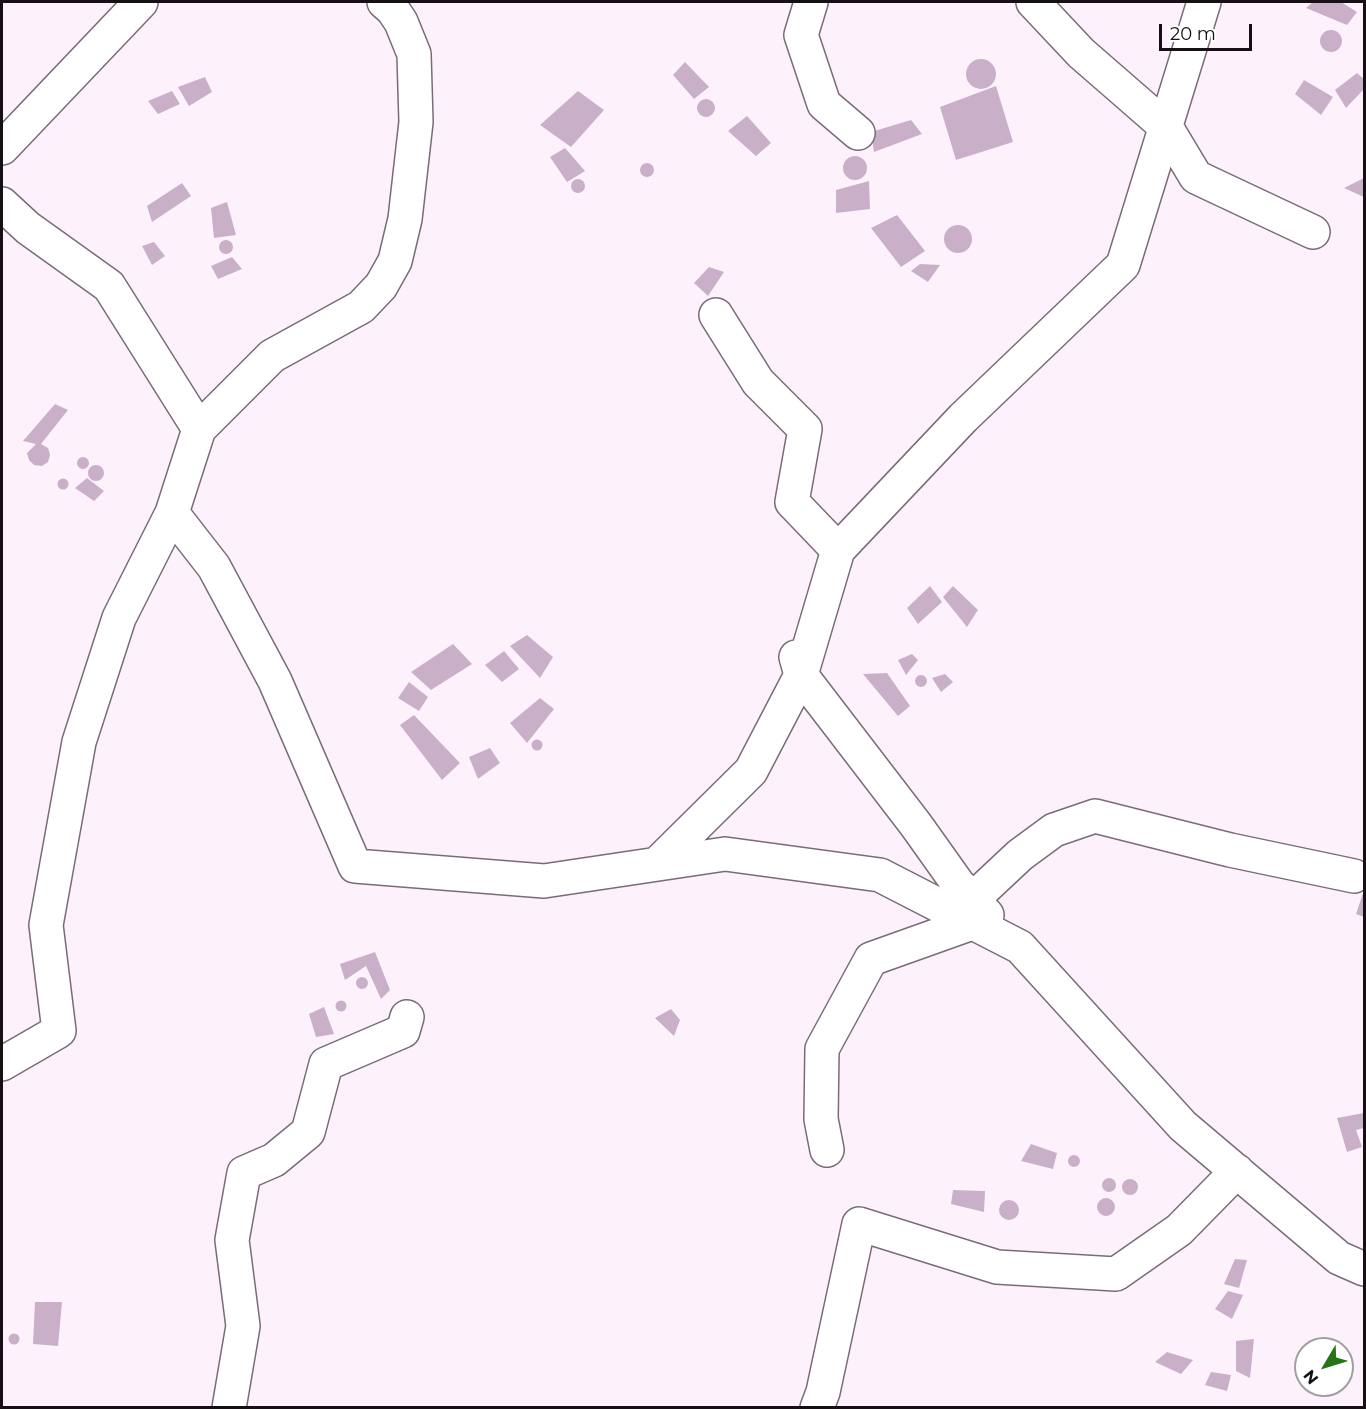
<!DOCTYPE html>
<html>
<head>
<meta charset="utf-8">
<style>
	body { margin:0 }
	#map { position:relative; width:1366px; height:1409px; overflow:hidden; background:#fdf2fc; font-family:Montserrat,sans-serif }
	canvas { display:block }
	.frame { position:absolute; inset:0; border:3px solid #161015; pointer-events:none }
	.north { position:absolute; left:1294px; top:1337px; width:60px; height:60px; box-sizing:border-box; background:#fff; border:2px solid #a29fa1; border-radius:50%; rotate:232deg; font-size:16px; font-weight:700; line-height:24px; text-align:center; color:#161015 }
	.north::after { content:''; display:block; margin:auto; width:21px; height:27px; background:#277318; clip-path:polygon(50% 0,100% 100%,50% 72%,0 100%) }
	.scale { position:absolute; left:1159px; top:24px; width:93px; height:27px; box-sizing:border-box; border:3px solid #161015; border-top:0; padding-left:8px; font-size:18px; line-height:21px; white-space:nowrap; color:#161015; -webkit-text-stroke:4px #fff; paint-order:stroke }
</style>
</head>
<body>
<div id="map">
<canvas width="1366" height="1409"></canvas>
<div class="frame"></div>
<div class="north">N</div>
<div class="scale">20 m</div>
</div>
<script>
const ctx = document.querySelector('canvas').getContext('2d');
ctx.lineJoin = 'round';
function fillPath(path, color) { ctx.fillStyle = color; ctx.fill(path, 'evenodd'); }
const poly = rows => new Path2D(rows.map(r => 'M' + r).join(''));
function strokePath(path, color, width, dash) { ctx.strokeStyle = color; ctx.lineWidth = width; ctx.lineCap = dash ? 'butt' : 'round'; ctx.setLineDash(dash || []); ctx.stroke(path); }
fillPath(poly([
	[1313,2,1341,2,1357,12,1347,25,1306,8],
	'1320 41a11 11 0 1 1 22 0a11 11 0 1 1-22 0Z',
	'966 74a15 15 0 1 1 30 0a15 15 0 1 1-30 0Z',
	[685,62,709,87,694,99,673,75],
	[1357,73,1364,79,1364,89,1346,108,1335,90],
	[205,77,212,92,189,106,178,87],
	[1304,80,1333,97,1321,115,1295,94],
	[996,86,1013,142,956,160,940,107],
	[172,91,180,104,158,114,148,101],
	[578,91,604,110,571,147,540,125],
	'697 108a9 9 0 1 1 18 0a9 9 0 1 1-18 0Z',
	[747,116,771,143,756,156,728,131],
	[911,120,922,134,874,152,871,132],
	[565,148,585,171,567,182,550,157],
	'843 168a12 12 0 1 1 24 0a12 12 0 1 1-24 0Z',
	'640 170a7 7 0 1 1 14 0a7 7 0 1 1-14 0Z',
	[1364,178,1364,197,1344,188],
	'571 186a7 7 0 1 1 14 0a7 7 0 1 1-14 0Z',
	[869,181,870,209,836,213,836,190],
	[182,183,191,196,152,222,147,206],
	[227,202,236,235,214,238,211,208],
	[897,215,925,251,901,267,871,228],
	'944 239a14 14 0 1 1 28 0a14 14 0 1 1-28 0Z',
	'219 247a7 7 0 1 1 14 0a7 7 0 1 1-14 0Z',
	[154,242,165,256,152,265,142,246],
	[232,257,242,269,218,279,211,266],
	[920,264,940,265,928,282,911,271],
	[709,267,724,272,708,296,694,283],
	[55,404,68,410,41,444,48,448,49,451,50,455,48,462,42,466,34,465,29,460,27,453,36,444,23,441],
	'77 463a6 6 0 1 1 12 0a6 6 0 1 1-12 0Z',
	'88 473a8 8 0 1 1 16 0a8 8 0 1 1-16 0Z',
	[87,478,104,491,94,501,75,488],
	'57.5 484a5.5 5.5 0 1 1 11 0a5.5 5.5 0 1 1-11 0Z',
	[930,586,942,602,918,624,907,608],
	[953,586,978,610,967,627,943,597],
	[527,635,553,657,540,678,510,646],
	[453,644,472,664,431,690,411,672],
	[504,651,519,669,502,682,485,665],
	[912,654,918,660,906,675,898,660],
	[887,673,910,706,898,716,863,674],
	[945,674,953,682,941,692,932,678],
	'915 681a6 6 0 1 1 12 0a6 6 0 1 1-12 0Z',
	[409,682,428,697,419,711,398,698],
	[540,698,554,709,527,743,510,723],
	[414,715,460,763,442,780,400,725],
	'531.5 745a5.5 5.5 0 1 1 11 0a5.5 5.5 0 1 1-11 0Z',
	[490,748,500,763,478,779,469,757],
	[1364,890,1364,917,1356,914],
	[375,952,390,990,381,999,366,966,345,980,340,964],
	'356 983a6 6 0 1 1 12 0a6 6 0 1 1-12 0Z',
	'335.5 1006a5.5 5.5 0 1 1 11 0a5.5 5.5 0 1 1-11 0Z',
	[324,1007,334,1034,316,1037,309,1014],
	[671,1009,680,1020,674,1036,655,1018],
	[1364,1113,1364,1128,1356,1130,1362,1147,1347,1152,1337,1118],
	[1031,1144,1057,1153,1053,1169,1021,1161],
	'1068 1161a6 6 0 1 1 12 0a6 6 0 1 1-12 0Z',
	'1102 1185a7 7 0 1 1 14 0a7 7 0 1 1-14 0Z',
	'1122 1187a8 8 0 1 1 16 0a8 8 0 1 1-16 0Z',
	[953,1190,985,1191,984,1212,951,1204],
	'1097 1207a9 9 0 1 1 18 0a9 9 0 1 1-18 0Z',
	'999 1210a10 10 0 1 1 20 0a10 10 0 1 1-20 0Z',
	[1235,1259,1247,1260,1239,1288,1224,1284],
	[1228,1291,1243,1295,1232,1319,1215,1309],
	[35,1302,62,1302,58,1346,33,1344],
	'8.5 1339a5.5 5.5 0 1 1 11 0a5.5 5.5 0 1 1-11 0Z',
	[1254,1339,1250,1378,1236,1371,1236,1341],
	[1167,1352,1193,1360,1181,1374,1155,1362],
	[1211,1372,1231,1375,1227,1391,1205,1385]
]), '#caafc8');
const street = poly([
	[384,2,393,10,401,22,414,54,416,122,405,219,395,261,381,286,361,307,272,356,199,429,172,513,214,567,275,681,355,866,544,881,725,854,880,875,1020,947,1183,1126,1339,1258,1364,1269],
	[811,2,801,35,824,104,858,133],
	[1033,2,1081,53,1166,127,1196,177,1313,232],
	[2,148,141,2],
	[2,204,28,228,109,286,199,429],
	[716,315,758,382,805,429,792,502,838,550],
	[796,657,801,675,916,825,958,884,987,915],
	[657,864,751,771,801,675,838,550,963,418,1123,265,1204,2],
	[973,899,1020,855,1054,830,1095,816,1230,850,1354,876],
	[2,1064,59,1031,46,925,79,742,119,618,172,513],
	[827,1150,821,1119,822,1049,871,959,972,923],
	[229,1408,243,1326,232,1240,244,1173,274,1160,308,1132,326,1064,403,1031,407,1017],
	[817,1408,823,1392,859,1224,997,1267,1116,1274,1179,1230,1237,1171]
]);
strokePath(street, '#7a6b79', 36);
strokePath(street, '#fff', 33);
</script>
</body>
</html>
